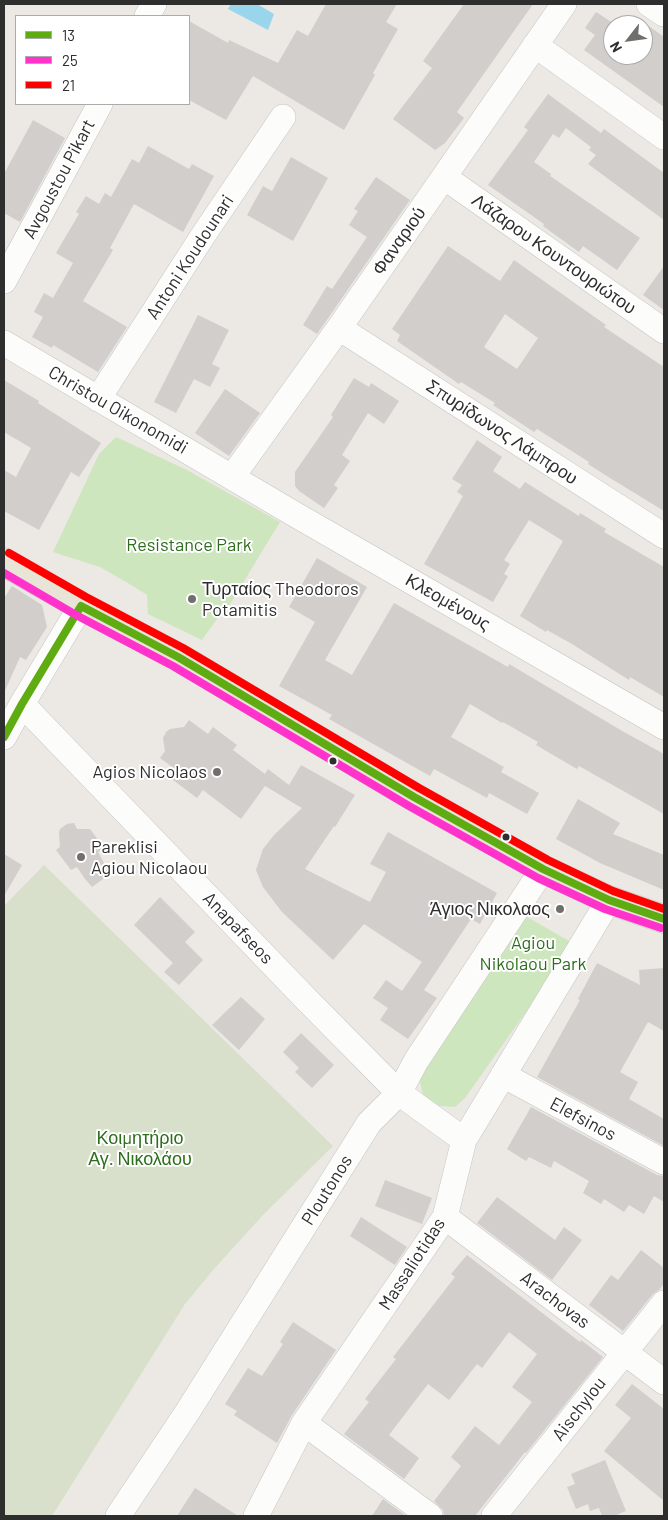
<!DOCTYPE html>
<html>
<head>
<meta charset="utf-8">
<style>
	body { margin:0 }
	#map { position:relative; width:668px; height:1520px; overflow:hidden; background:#ece8e4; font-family:Barlow,sans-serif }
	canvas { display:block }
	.frame { position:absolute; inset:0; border:5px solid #2e2e2e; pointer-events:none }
	.legend { position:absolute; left:15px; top:15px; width:175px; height:90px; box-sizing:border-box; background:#fff; border:1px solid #ababab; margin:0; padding:6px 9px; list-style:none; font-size:15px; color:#2e2e2e }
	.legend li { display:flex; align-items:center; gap:10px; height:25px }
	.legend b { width:25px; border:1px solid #ababab }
	.north { position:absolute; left:603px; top:15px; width:50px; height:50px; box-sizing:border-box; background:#fff; border:1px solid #ababab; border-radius:50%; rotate:240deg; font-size:14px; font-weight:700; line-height:20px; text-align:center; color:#2e2e2e }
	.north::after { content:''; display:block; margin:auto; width:18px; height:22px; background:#706f6e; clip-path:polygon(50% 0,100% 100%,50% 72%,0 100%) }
</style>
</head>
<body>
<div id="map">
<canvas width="668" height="1520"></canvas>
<div class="frame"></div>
<ul class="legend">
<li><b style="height:6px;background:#5fab12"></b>13</li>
<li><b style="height:6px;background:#f3c"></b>25</li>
<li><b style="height:6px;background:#f00"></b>21</li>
</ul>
<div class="north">N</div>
</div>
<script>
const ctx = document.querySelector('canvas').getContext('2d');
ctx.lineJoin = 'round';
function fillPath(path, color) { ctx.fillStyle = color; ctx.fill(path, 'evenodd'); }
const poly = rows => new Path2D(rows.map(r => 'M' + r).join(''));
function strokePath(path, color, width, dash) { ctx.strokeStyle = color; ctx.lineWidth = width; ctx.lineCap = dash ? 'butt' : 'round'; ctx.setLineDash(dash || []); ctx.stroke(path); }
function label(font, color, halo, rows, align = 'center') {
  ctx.font = font + ' Barlow,sans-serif'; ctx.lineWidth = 4; ctx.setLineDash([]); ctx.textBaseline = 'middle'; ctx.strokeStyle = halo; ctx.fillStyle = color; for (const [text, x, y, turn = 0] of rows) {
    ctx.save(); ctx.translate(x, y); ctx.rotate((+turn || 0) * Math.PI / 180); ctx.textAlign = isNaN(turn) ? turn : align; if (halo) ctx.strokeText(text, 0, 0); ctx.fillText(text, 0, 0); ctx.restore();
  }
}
fillPath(poly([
	[116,437,187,470,280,522,224,614,219,616,202,640,148,614,147,595,128,583,100,567,53,552,99,454],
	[524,915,574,944,465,1098,455,1107,439,1106,424,1099,418,1074]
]), '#cee6be');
fillPath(poly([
	[44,865,333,1146,263,1215,214,1269,185,1304,52,1516,4,1516,4,906]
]), '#d8e0cc');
fillPath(poly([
	[231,4,257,4,274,14,268,30,228,9]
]), '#99d6ec');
fillPath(poly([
	[326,4,397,4,386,22,398,29,373,73,375,75,344,130,253,76,226,120,189,100,189,21,228,43,229,40,278,63,297,30,308,36],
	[464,4,533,4,457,112,464,118,445,143,435,150,393,119,432,68,423,61],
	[596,12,613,23,613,55,643,55,643,22,664,37,664,107,584,50,595,35,585,28],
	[548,94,601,133,604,129,664,173,664,220,588,164,596,155,589,150,591,147,566,128,559,138,553,134,534,162,551,174,550,176,640,238,617,270,583,246,579,252,543,226,544,224,488,185,528,130,524,127],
	[33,120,65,138,20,222,4,213,4,174],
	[148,146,189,169,192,164,214,176,183,232,134,204,110,248,113,250,83,301,127,327,98,372,53,345,52,348,32,337,43,317,34,312,44,293,53,298,73,263,56,253,79,214,76,212,86,196,99,204,105,193,111,197,132,159,139,163],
	[291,157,328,178,293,241,247,215,263,186,272,191],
	[376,177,410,200,317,334,303,325,327,286,332,289,367,237,349,225,358,211,354,209],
	[448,246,500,281,514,260,606,325,604,327,664,367,664,511,610,478,588,464,589,462,537,429,534,432,493,405,495,403,461,382,459,384,397,341,400,335,392,329],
	[505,314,538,338,517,369,484,347],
	[664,266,664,310,643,295],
	[198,315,229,330,212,364,220,368,210,387,194,379,176,413,154,402],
	[354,378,369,387,371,383,399,401,384,424,368,413,342,455,350,461,334,485,338,488,324,508,299,491,295,486,295,472,333,417,331,415],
	[4,380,39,401,38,403,101,443,79,477,71,472,39,530,4,511,4,470,16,477,31,448,4,432],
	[225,389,260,413,229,456,195,433],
	[477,440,502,457,493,471,520,489,525,482,579,516,580,513,606,529,604,532,664,567,664,697,630,677,629,680,572,644,547,630,546,632,520,616,563,541,529,520,504,560,510,564,504,574,508,576,493,602,424,564,463,496,457,492,462,485,452,479],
	[317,558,367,587,325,660,352,675,394,603,508,667,509,664,624,732,664,754,664,814,579,766,577,769,536,745,538,742,503,722,502,723,470,704,451,737,504,767,501,772,539,793,527,814,489,793,487,798,434,769,430,776,329,719,332,715,279,686,315,622,289,607],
	[12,586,42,605,47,627,26,660,20,657,4,693,4,598],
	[189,720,208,734,213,727,237,745,233,750,265,774,268,769,289,785,301,765,355,795,335,827,334,826,305,869,370,902,386,872,370,864,388,832,497,893,480,924,471,919,424,990,437,998,408,1039,380,1020,388,1008,373,998,386,980,402,991,422,962,364,924,333,960,282,912,263,887,256,870,263,849,274,835,302,808,265,786,241,819,203,790,197,798,169,777,175,769,160,758,165,751,163,738,166,732,170,729,184,727],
	[578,799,620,823,613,834,664,855,664,890,600,863,556,839],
	[74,823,77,829,90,829,104,848,98,852,110,874,92,887,85,879,77,867,71,870,56,850,60,847,59,833,60,829,67,824],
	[4,854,22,865,4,896],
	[160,897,195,932,185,942,203,960,179,985,164,972,173,963,134,925],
	[597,963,640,985,639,970,664,968,664,1031,648,1022,620,1072,638,1082,629,1099,664,1119,664,1146,537,1077,580,1000,578,999],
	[241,997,265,1019,239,1050,212,1025],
	[301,1033,334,1065,312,1088,295,1072,299,1068,283,1052],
	[531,1107,657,1175,664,1176,664,1202,654,1196,644,1214,629,1205,624,1212,604,1199,601,1204,583,1193,589,1181,554,1161,551,1168,529,1157,526,1161,507,1149],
	[385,1180,432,1198,422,1224,375,1206],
	[497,1197,555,1240,564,1227,582,1240,552,1280,477,1223],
	[361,1217,407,1247,395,1265,350,1236],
	[641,1250,664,1268,664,1283,660,1289,653,1294,623,1331,589,1305,611,1275,618,1280],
	[467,1255,580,1342,581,1340,603,1357,526,1453,525,1452,475,1516,444,1516,443,1510,434,1501,461,1466,451,1457,475,1426,499,1445,532,1402,512,1387,537,1354,509,1332,482,1368,477,1364,449,1400,428,1384,389,1435,419,1458,404,1479,344,1434,369,1402,365,1399,396,1359,393,1357,455,1277,451,1274],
	[293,1322,336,1350,292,1415,277,1443,234,1415,237,1411,225,1404,248,1368,262,1376,283,1344,280,1342],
	[632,1384,664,1409,664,1501,604,1451,631,1418,615,1405],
	[605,1460,626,1511,614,1516,602,1516,599,1508,590,1511,588,1504,576,1509,567,1487,575,1484,571,1474],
	[195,1488,238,1516,177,1516],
	[383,1499,406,1516,372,1516]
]), '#d1cecb');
const minor = poly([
	[649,4,664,14],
	[147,16,154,4],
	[535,45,664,137],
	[444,177,664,331],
	[4,281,100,104],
	[339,328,664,536],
	[4,343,296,515,664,727],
	[98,399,204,234,283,117],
	[232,477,339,328,564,4],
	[22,704,308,1001,399,1093,464,1140],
	[4,737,22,704,81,606],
	[503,1075,664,1162],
	[445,1217,664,1382],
	[304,1423,430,1516],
	[118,1516,188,1411,369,1123,399,1093,416,1061,543,869],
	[256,1516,304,1423,445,1217,464,1140,609,900],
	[494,1516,664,1303]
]);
const major = poly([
	[4,562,81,606,178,657,414,797,543,869,609,900,664,919]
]);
strokePath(minor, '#c5c4c5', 26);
strokePath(major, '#c6c5c4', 29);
strokePath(minor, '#fcfcfb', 25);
strokePath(major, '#e8e4d6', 28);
strokePath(poly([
	[4,737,22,704,81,606,178,657,414,797,543,869,609,900,664,919]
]), '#5fab12', 8);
strokePath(poly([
	[4,573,76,615,173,666,409,806,538,878,605,909,661,928]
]), '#f3c', 8);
strokePath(poly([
	[9,553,86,597,183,648,419,788,548,860,613,891,664,909]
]), '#f00', 8);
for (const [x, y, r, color] of [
	[192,599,5,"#706f6e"],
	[333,761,4.5,"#2e2e2e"],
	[217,772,5,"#706f6e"],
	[506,837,4.5,"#2e2e2e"],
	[81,857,5,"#706f6e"],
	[560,909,5,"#706f6e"]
]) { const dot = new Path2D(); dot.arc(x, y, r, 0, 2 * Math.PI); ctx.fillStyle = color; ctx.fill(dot); strokePath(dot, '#fff', 2); }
label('18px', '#2e2e2e', '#fff', [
	["Avgoustou Pikart",59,179,-62],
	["Φαναριού",399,241,-55],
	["Λάζαρου Κουντουριώτου",554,254,35],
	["Antoni Koudounari",190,257,-57],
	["Christou Oikonomidi",118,410,30],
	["Σπυρίδωνος Λάμπρου",502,432,33],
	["Κλεομένους",448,602,30],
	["Anapafseos",238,928,46],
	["Elefsinos",583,1119,28],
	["Ploutonos",327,1190,-58],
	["Massaliotidas",412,1264,-57],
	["Arachovas",555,1300,37],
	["Aischylou",579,1409,-52]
]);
label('18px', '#2c6e1b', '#fff', [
	["Resistance Park",189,545],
	["Agiou",533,943],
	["Nikolaou Park",533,964],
	["Κοιμητήριο",140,1138],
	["Αγ. Νικολάου",140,1159]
]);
label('18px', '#2e2e2e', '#fff', [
	["Τυρταίος Theodoros",202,589],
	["Potamitis",202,610],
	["Agios Nicolaos",207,772,"right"],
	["Pareklisi",91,847],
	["Agiou Nicolaou",91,868],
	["Άγιος Νικολαος",550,909,"right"]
], 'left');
</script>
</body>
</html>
